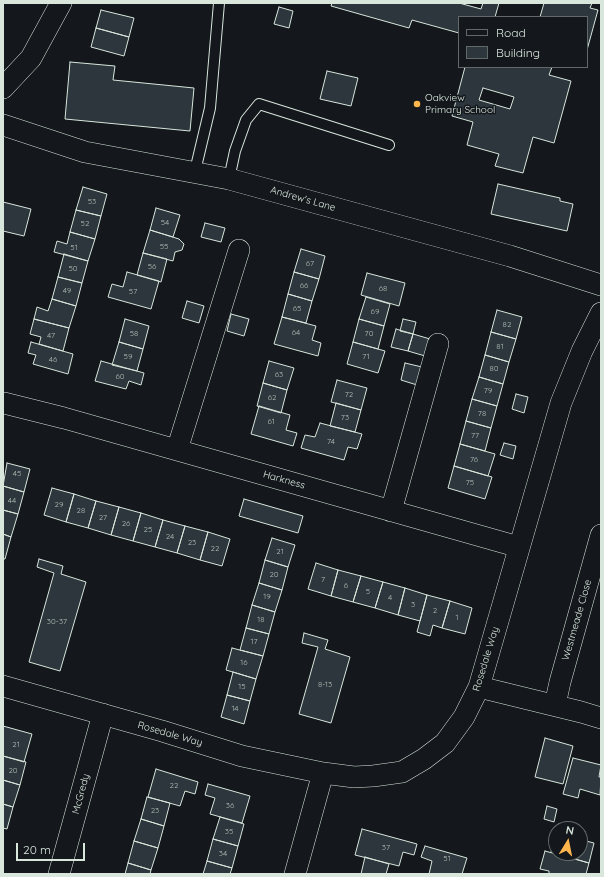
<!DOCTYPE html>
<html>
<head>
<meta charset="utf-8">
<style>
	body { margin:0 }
	#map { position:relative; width:604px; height:877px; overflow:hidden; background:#14181c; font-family:Quicksand,sans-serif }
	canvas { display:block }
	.frame { position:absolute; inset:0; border:4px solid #d8e6dc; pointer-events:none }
	.legend { position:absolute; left:458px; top:16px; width:130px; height:52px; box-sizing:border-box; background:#14181c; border:1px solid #626a69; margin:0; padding:5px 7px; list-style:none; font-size:12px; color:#d8e6dc }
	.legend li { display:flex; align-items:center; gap:8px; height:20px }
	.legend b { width:20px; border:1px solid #626a69 }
	.north { position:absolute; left:548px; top:821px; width:40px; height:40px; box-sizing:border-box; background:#14181c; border:1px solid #626a69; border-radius:50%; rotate:10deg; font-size:11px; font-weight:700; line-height:16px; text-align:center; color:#d8e6dc }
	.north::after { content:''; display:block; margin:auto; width:14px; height:18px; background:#ffb74d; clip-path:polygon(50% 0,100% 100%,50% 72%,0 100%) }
	.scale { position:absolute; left:16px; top:843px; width:69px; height:18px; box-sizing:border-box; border:2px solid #d8e6dc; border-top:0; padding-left:5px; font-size:12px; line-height:14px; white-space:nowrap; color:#d8e6dc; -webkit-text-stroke:3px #14181c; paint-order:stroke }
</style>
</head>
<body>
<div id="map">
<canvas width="604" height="877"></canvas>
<div class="frame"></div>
<ul class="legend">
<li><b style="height:5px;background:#14181c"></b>Road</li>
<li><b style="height:11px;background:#2c363c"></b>Building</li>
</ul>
<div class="north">N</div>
<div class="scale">20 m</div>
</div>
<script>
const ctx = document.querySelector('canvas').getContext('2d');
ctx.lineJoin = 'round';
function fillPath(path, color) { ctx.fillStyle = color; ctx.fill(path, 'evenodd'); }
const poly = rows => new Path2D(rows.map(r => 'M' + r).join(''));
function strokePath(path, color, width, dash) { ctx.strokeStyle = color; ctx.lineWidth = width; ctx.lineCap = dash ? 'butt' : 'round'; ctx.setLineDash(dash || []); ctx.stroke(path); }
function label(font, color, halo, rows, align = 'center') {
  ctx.font = font + ' Quicksand,sans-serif'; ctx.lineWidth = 3; ctx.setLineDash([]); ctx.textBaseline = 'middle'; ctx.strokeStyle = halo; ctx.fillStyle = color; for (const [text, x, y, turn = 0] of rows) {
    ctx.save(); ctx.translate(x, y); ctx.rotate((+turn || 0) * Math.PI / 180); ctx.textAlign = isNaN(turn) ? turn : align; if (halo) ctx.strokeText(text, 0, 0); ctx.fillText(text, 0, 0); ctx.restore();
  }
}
const building = poly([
	[332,3,459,3,481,9,483,3,499,3,495,17,459,17,459,33,412,20,409,28,331,6,332,3],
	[542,3,592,3,590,8,598,10,587,50,587,17,540,17,544,3,542,3],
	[279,7,293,11,289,28,274,24,279,7],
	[101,10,134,18,129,37,96,28,101,10],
	[96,28,129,37,124,56,91,47,96,28],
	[70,62,115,66,113,80,194,88,190,131,65,119,70,62],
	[465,67,552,67,549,75,571,81,554,143,533,137,523,173,495,166,499,154,467,145,473,122,452,116,465,67],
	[483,88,514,97,510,109,479,100,483,88],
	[327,71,358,78,351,106,320,99,327,71],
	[498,184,560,198,560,201,573,204,567,231,491,214,498,184],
	[83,187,107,194,101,216,76,210,83,187],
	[3,202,31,209,24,236,3,231,3,202],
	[156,208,180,215,173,237,150,230,156,208],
	[76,210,101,216,95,239,70,232,76,210],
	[205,223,225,228,221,242,201,237,205,223],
	[150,230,179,239,184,244,182,250,175,252,173,261,143,253,150,230],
	[70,232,95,239,88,261,54,252,57,241,67,244,70,232],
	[301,249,325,256,319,279,294,272,301,249],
	[143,253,167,259,161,282,137,275,143,253],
	[64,254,88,261,82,283,58,277,64,254],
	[127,272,159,281,151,309,108,297,112,284,123,287,127,272],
	[294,272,319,279,312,301,288,294,294,272],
	[367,273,405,283,399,306,361,295,367,273],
	[58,277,82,283,76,306,52,299,58,277],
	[288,294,312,301,306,323,282,317,288,294],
	[366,297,390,304,384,326,359,319,366,297],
	[52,299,76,306,69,328,34,319,37,307,48,311,52,299],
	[187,301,204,306,199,323,182,318,187,301],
	[497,310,522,317,516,339,491,332,497,310],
	[231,314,249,319,244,336,227,331,231,314],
	[282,317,316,326,312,340,321,343,318,356,274,344,282,317],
	[34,319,69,328,63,351,39,344,41,337,30,334,34,319],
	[125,319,149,326,143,349,119,342,125,319],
	[359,319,384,326,378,349,353,342,359,319],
	[403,319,416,322,413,334,400,331,403,319],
	[396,329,413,334,408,351,391,347,396,329],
	[491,332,516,339,509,362,485,355,491,332],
	[413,334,430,339,425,356,408,351,413,334],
	[31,342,73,354,68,374,33,364,36,355,28,353,31,342],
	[119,342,143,349,137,371,112,365,119,342],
	[353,342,385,351,378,373,347,364,353,342],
	[485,355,509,362,503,384,479,377,485,355],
	[101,361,144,373,141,385,129,381,126,389,95,381,101,361],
	[269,361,294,368,287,390,263,383,269,361],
	[405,363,422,367,417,385,401,380,405,363],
	[479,377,503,384,497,406,472,399,479,377],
	[337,380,367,388,361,410,331,402,337,380],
	[263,383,287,390,281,413,257,406,263,383],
	[516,394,528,397,524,413,512,409,516,394],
	[472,399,497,406,491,428,466,421,472,399],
	[336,403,361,410,355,432,330,426,336,403],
	[259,406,290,415,286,430,297,433,293,446,251,434,259,406],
	[466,421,491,428,485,451,460,444,466,421],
	[320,423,362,434,357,449,348,447,344,460,301,448,305,435,315,437,320,423],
	[504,443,516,446,513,459,500,455,504,443],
	[460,444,495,454,488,476,454,466,460,444],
	[7,463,30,469,24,492,3,486,7,463],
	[454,466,492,477,485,499,448,488,454,466],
	[3,486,24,492,18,514,3,510,3,486],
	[52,488,74,494,66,522,44,515,52,488],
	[74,494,96,501,88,528,66,522,74,494],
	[244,499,303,516,298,533,239,516,244,499],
	[96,501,119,507,111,535,88,528,96,501],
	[119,507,141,513,133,541,111,535,119,507],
	[3,510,18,514,11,537,3,534,3,510],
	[141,513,163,520,155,547,133,541,141,513],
	[163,520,185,526,177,553,155,547,163,520],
	[185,526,208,532,200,560,177,553,185,526],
	[208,532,230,539,222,566,200,560,208,532],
	[3,534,11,537,5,559,3,559,3,534],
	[272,538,295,545,288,567,265,560,272,538],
	[39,559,63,566,61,574,86,582,60,671,29,662,54,573,37,567,39,559],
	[265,560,288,567,282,590,259,583,265,560],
	[316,563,338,570,331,596,308,589,316,563],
	[338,570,361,576,353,602,331,596,338,570],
	[361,576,383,582,375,608,353,602,361,576],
	[383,582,405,588,398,615,375,608,383,582],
	[259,583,282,590,275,612,252,605,259,583],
	[405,588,427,595,420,621,398,615,405,588],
	[427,595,450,601,442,628,433,625,430,636,417,632,427,595],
	[450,601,472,608,465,634,442,628,450,601],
	[252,605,275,612,269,634,246,628,252,605],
	[246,628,269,634,263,656,240,650,246,628],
	[304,633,328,640,325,649,350,657,331,723,299,714,318,647,302,643,304,633],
	[232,648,263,656,256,679,226,670,232,648],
	[233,672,256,679,250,701,227,695,233,672],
	[227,695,250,701,244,724,221,717,227,695],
	[3,726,32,734,24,762,3,756,3,726],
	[545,738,573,746,563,784,535,777,545,738],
	[3,756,26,762,20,785,3,780,3,756],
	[573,758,601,765,599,777,601,777,600,795,580,789,578,798,563,794,573,758],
	[156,769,198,782,195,794,185,791,180,806,148,797,156,769],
	[3,780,20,785,13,807,3,804,3,780],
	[208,784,250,796,242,823,210,814,215,798,205,795,208,784],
	[147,797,170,803,164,826,141,819,147,797],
	[3,804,13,807,7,829,3,828,3,804],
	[547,806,557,809,554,822,544,819,547,806],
	[220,817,244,824,238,846,213,839,220,817],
	[141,819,164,826,158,848,134,841,141,819],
	[559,824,578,829,558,829,559,824],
	[362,829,417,844,414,855,403,852,399,866,355,855,362,829],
	[580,830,585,831,582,840,594,843,589,863,551,852,556,836,556,853,580,853,580,830],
	[213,839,238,846,232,868,207,861,213,839],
	[134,841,158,848,151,870,128,863,134,841],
	[425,846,467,858,462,874,429,874,432,861,421,857,425,846],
	[545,851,589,863,586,874,549,874,549,871,540,869,545,851],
	[365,857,389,864,386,874,361,874,365,857],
	[207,861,232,868,230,874,203,874,207,861],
	[128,863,151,870,150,874,125,874,128,863]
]);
fillPath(building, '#2c363c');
strokePath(building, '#d8e6dc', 1);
const lane = poly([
	[195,171,210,108,219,3],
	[229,179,235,151,246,120,259,104,389,145]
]);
const street = poly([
	[3,88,31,58,61,3],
	[3,125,85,152,229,179,510,256,601,285],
	[4,403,64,418,519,547],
	[177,450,239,250],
	[391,511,438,344],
	[3,686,162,731,242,756,323,773,354,777,373,776,402,772,424,759,445,743,464,717,479,687,561,403,582,351,601,313],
	[479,687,581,712,601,718],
	[555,705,560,682,601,535],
	[59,874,103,714],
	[295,874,323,773]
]);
strokePath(lane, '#d8e6dc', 12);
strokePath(street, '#d8e6dc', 22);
strokePath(lane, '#14181c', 10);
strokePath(street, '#14181c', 21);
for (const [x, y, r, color] of [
	[417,104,4,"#ffb74d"]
]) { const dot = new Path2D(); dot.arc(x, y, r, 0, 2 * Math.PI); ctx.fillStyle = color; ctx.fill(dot); strokePath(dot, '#14181c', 1.5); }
label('8px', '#adbab4', null, [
	["53",92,202],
	["54",165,223],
	["52",85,224],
	["55",164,247],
	["51",74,248],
	["67",310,264],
	["56",152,267],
	["50",73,269],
	["66",304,286],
	["68",383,289],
	["49",67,291],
	["57",133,292],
	["65",297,309],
	["69",375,312],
	["82",507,325],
	["64",296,333],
	["58",134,334],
	["70",369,334],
	["47",51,336],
	["81",500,347],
	["59",128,357],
	["71",366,357],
	["46",53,360],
	["80",494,369],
	["63",279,375],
	["60",120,377],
	["79",488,391],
	["72",349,395],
	["62",272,398],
	["78",482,414],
	["73",345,418],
	["61",271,422],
	["77",475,436],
	["74",331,442],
	["76",474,460],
	["45",17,474],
	["75",470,483],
	["44",12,501],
	["29",59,505],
	["28",81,511],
	["27",103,518],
	["26",126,524],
	["25",148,530],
	["24",170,537],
	["23",192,543],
	["22",215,549],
	["21",280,552],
	["20",274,575],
	["7",323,580],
	["6",346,586],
	["5",368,592],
	["19",267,597],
	["4",390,598],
	["3",413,605],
	["2",435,611],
	["1",457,618],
	["18",261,620],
	["30-37",57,622],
	["17",254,642],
	["16",244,663],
	["8-13",325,685],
	["15",242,687],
	["14",235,709],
	["21",16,745],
	["20",13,771],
	["22",174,786],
	["36",230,806],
	["23",155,811],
	["35",229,832],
	["37",386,848],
	["34",223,854],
	["51",447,859]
]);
label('10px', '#d8e6dc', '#14181c', [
	["Oakview",425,98],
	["Primary School",425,110]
], 'left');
label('10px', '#d8e6dc', '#14181c', [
	["Andrew's Lane",303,199,16],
	["Harkness",284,480,16],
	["Westmeade Close",577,620,-74],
	["Rosedale Way",486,659,-73],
	["Rosedale Way",170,734,16],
	["McGredy",81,794,-75]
]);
</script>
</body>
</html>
